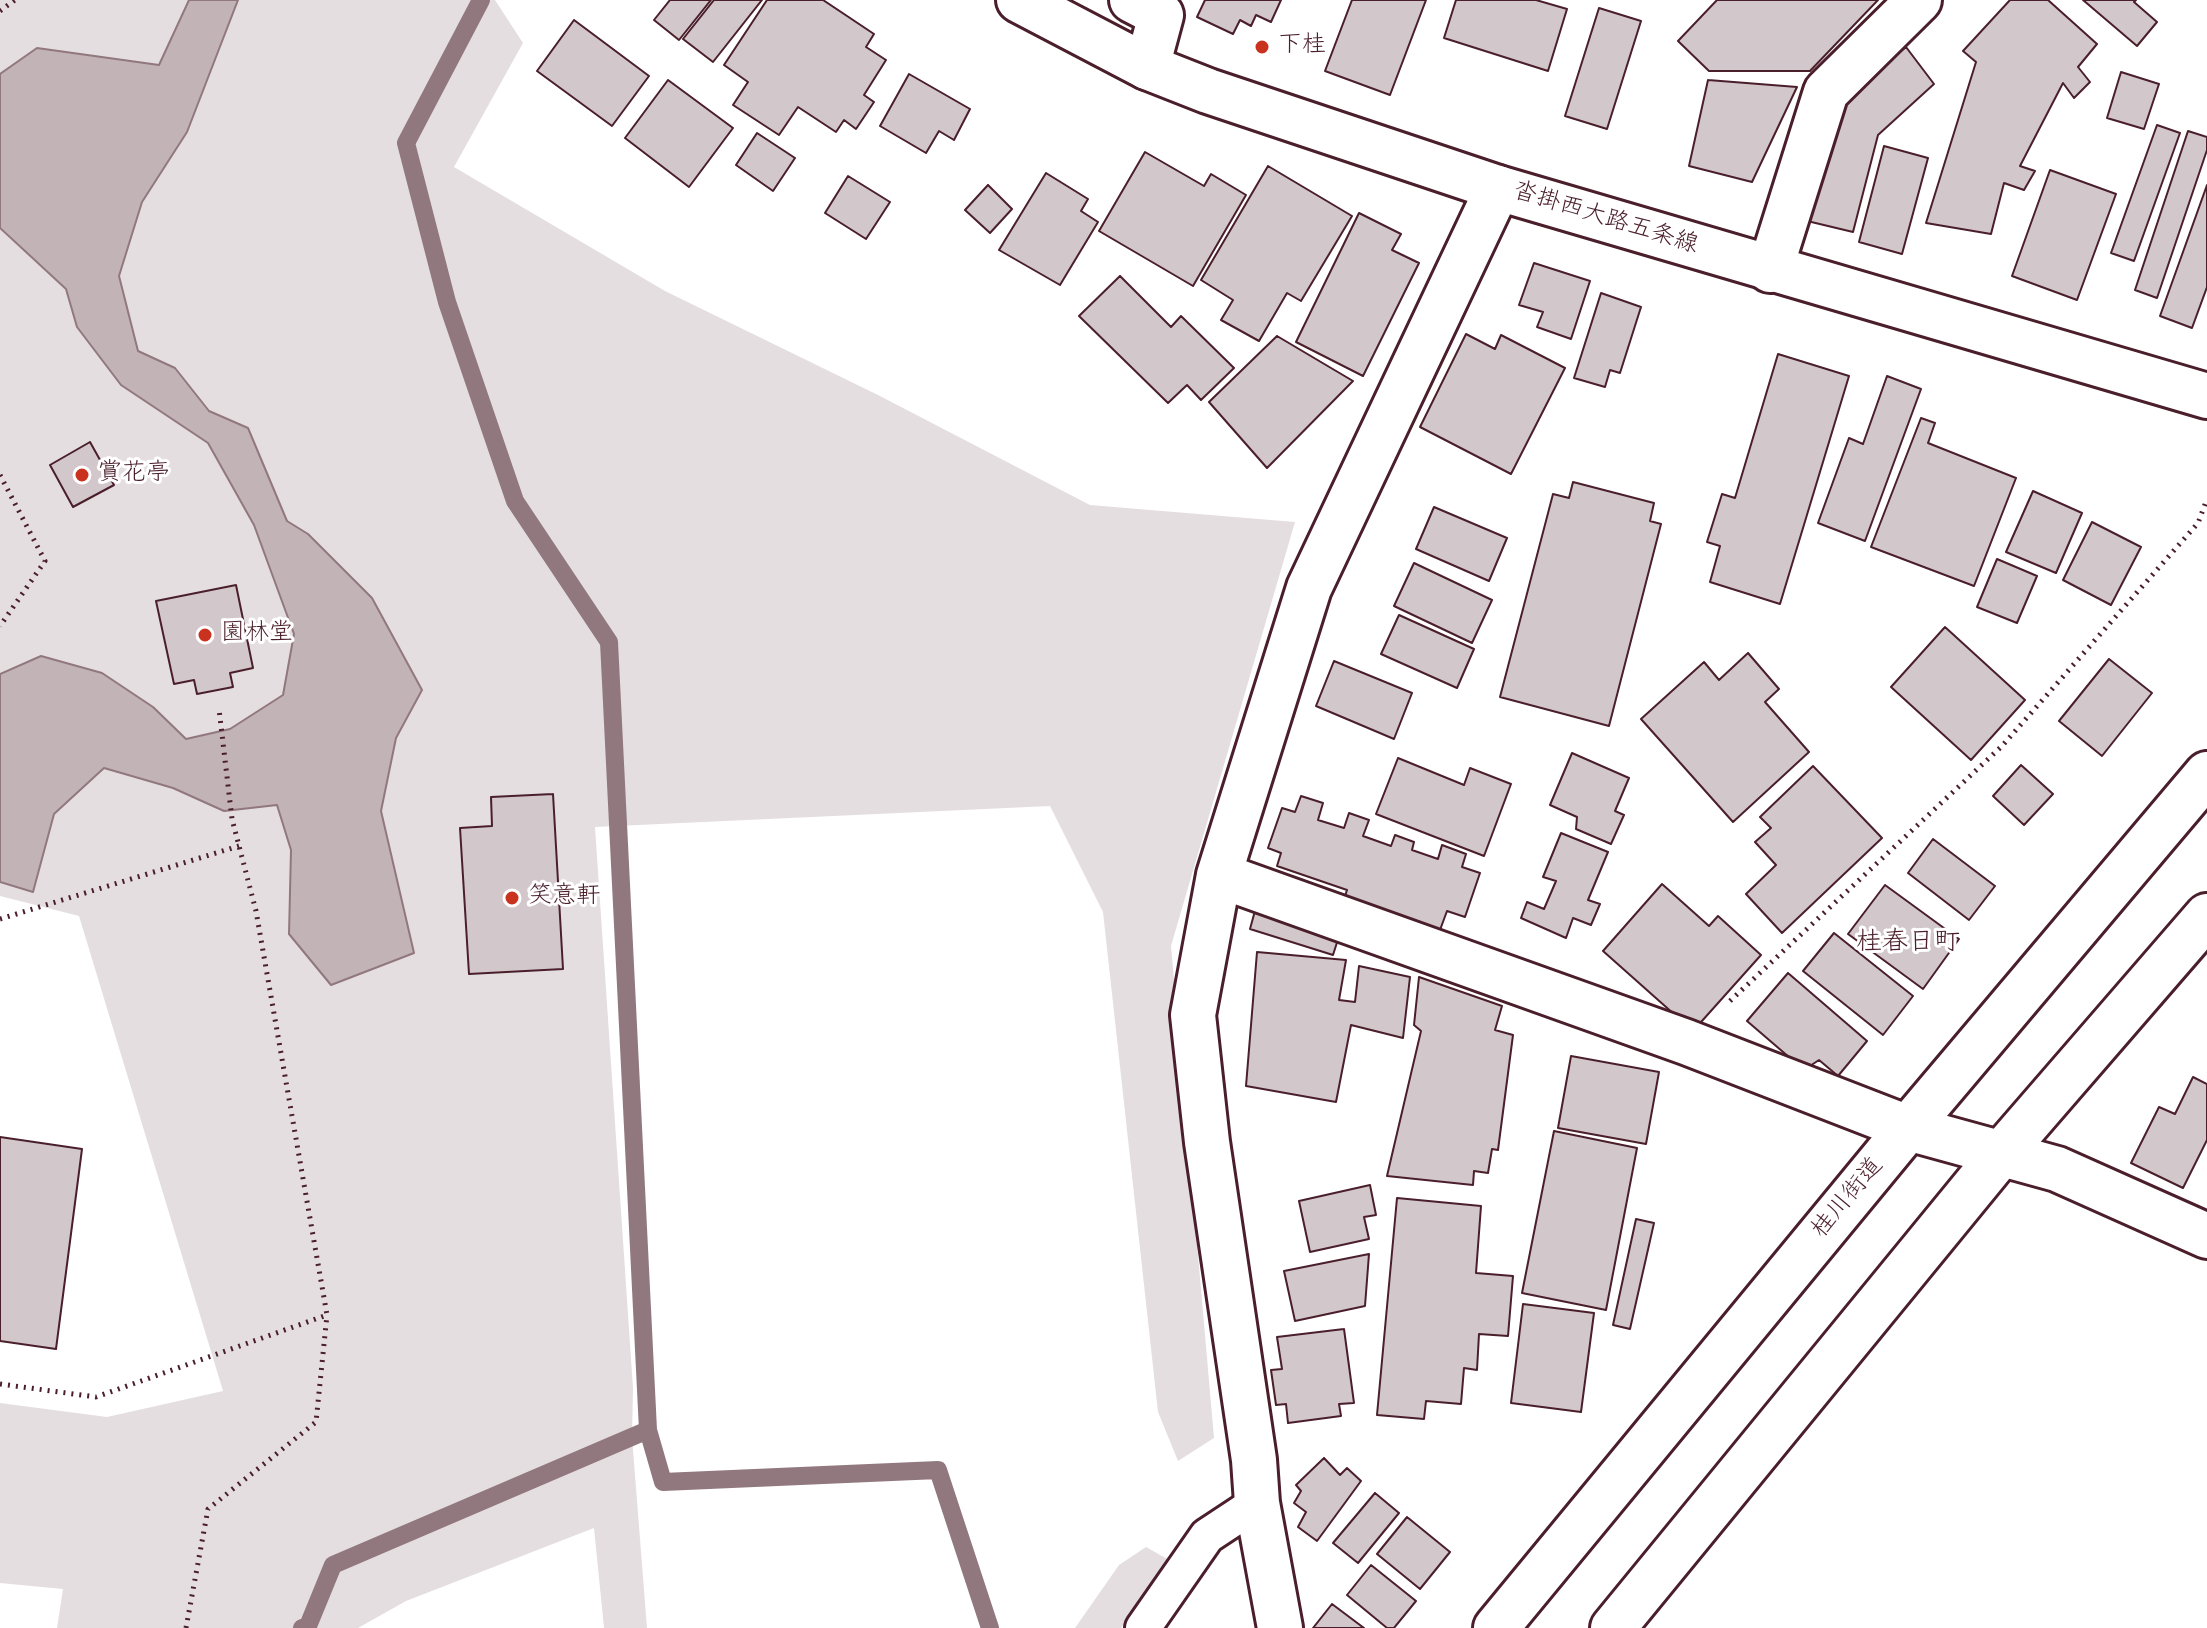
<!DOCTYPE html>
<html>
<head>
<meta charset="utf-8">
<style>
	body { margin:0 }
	canvas { display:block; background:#fff }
</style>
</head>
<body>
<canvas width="2207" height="1628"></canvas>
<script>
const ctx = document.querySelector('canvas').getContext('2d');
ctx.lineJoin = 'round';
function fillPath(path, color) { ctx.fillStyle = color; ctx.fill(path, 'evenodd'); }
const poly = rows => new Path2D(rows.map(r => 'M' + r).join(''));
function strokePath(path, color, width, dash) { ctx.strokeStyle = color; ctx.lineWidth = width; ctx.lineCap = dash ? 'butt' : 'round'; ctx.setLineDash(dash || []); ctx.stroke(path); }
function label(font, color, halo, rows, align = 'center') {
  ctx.font = font + ' Kalam,"Klee One",sans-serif'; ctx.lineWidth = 6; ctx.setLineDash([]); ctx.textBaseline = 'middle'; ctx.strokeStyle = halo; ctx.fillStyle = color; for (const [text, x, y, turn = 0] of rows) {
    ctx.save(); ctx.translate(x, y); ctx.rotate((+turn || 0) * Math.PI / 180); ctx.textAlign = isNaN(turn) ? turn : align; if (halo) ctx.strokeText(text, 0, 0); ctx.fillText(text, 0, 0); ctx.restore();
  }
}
fillPath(poly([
	[0,0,189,0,159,65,38,48,0,74],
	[238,0,495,0,523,43,454,167,665,291,878,395,1090,505,1295,522,1171,946,1214,1438,1178,1461,1158,1412,1103,912,1050,806,595,827,633,1388,632,1437,647,1628,604,1628,594,1528,406,1601,358,1628,57,1628,63,1589,0,1583,0,1403,107,1417,223,1391,79,916,0,896,0,882,33,891,54,814,104,768,173,788,224,811,277,805,291,850,289,934,414,953,381,811,396,738,421,690,308,534,287,521,248,428,209,411,175,368,138,351,119,276,142,202,187,132],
	[0,228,66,289,77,327,121,385,208,443,254,525,294,635,283,695,230,729,186,739,153,707,41,656,0,674],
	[1146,1547,1169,1560,1121,1628,1075,1628,1119,1565]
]), '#e5dee0');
const water = poly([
	[189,0,238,0,187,132,142,202,119,276,138,351,175,368,209,411,248,428,287,521,308,534,372,598,422,690,396,738,381,811,414,953,331,985,289,934,291,850,277,805,224,811,173,788,104,768,54,814,33,892,0,882,0,674,41,656,102,673,153,707,186,739,230,729,283,695,294,634,254,525,208,443,121,385,77,327,66,289,0,228,0,74,37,48,159,65,189,0]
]);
fillPath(water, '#c1b3b6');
strokePath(water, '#91787e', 2);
strokePath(poly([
	[648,1430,663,1482,938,1470,990,1628],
	[302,1628,308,1626,333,1565,648,1430,609,642,515,501,447,302,406,143,481,0]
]), '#91787e', 18);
const building = poly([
	[670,0,711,0,679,40,654,20,670,0],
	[714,0,762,0,713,62,683,39,714,0],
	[767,0,823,0,874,34,866,47,886,60,864,95,874,102,856,129,844,120,836,132,798,107,779,135,733,105,748,82,724,65,767,0],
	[1205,0,1281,0,1271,22,1256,15,1251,26,1240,20,1233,34,1197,17,1205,0],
	[1352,0,1426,0,1390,95,1325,71,1352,0],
	[1456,0,1536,0,1567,9,1548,71,1444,38,1456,0],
	[1717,0,1878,0,1810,71,1709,71,1678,41,1717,0],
	[2010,0,2048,0,2097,44,2078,67,2090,82,2074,98,2063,83,2020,166,2035,171,2024,190,2004,183,1991,234,1926,223,1976,62,1963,51,2010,0],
	[2083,0,2136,0,2134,2,2157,22,2137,46,2083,0],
	[1599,8,1641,21,1607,129,1565,116,1599,8],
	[574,20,649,76,612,126,537,71,574,20],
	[1906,47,1934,84,1878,135,1853,232,1803,220,1846,95,1906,47],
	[2121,72,2159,84,2144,129,2107,118,2121,72],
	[909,74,970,109,954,140,939,131,926,153,880,126,909,74],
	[668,80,733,128,689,187,625,138,668,80],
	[1708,80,1797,87,1752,182,1689,166,1708,80],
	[2157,125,2180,133,2134,261,2111,253,2157,125],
	[2188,131,2207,137,2207,150,2157,298,2135,290,2188,131],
	[757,133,795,158,773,191,736,165,757,133],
	[1884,146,1928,158,1902,254,1859,242,1884,146],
	[1145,152,1204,186,1211,174,1246,195,1193,286,1099,231,1145,152],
	[1268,166,1352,216,1301,301,1287,293,1259,341,1221,320,1233,300,1201,280,1268,166],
	[2050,170,2116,194,2077,300,2012,276,2050,170],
	[1046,173,1088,199,1081,211,1098,222,1060,285,999,250,1046,173],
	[848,176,890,202,866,239,825,213,848,176],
	[988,185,1012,209,990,233,965,210,988,185],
	[2207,185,2207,287,2192,328,2160,316,2207,185],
	[1359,213,1401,234,1392,250,1419,263,1363,376,1296,342,1359,213],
	[1534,263,1590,281,1571,339,1537,327,1543,312,1519,305,1534,263],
	[1120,276,1171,327,1181,316,1234,368,1201,400,1187,385,1168,403,1079,316,1120,276],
	[1601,293,1641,307,1620,373,1610,370,1605,387,1574,378,1601,293],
	[1466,334,1495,349,1501,335,1565,368,1511,474,1420,427,1466,334],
	[1277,336,1353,381,1267,468,1209,402,1277,336],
	[1778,354,1849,376,1780,604,1710,582,1720,546,1707,542,1722,494,1735,498,1778,354],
	[1887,376,1921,389,1865,541,1818,523,1849,438,1863,444,1887,376],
	[1921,418,1935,423,1928,443,2016,478,1974,586,1871,547,1921,418],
	[90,442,114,485,73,507,50,465,90,442],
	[1573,482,1654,503,1650,521,1661,524,1609,726,1500,697,1553,494,1569,498,1573,482],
	[2033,491,2082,513,2056,573,2006,552,2033,491],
	[1434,507,1507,538,1489,581,1416,549,1434,507],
	[2092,522,2141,547,2111,605,2063,580,2092,522],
	[1997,559,2037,576,2017,623,1977,607,1997,559],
	[1414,563,1492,600,1472,643,1394,606,1414,563],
	[236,585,253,668,230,673,233,687,197,694,194,680,174,684,156,601,236,585],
	[1399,615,1474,649,1457,688,1381,654,1399,615],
	[1945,627,2025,700,1971,760,1891,687,1945,627],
	[1748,653,1779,689,1765,702,1809,752,1733,822,1641,719,1704,662,1719,680,1748,653],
	[2109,659,2152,693,2102,756,2059,721,2109,659],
	[1334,661,1412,693,1394,739,1316,706,1334,661],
	[1572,753,1629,778,1615,811,1624,815,1611,844,1576,829,1577,817,1550,805,1572,753],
	[1398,758,1464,785,1470,768,1511,784,1484,856,1376,814,1398,758],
	[2021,765,2053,794,2024,825,1993,796,2021,765],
	[1813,766,1882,838,1782,933,1746,894,1776,865,1755,842,1771,828,1760,817,1813,766],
	[553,794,563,969,469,974,460,828,492,826,491,797,553,794],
	[1301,796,1323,803,1318,820,1344,828,1349,813,1369,820,1363,836,1391,846,1395,835,1414,842,1412,850,1438,859,1442,845,1466,854,1462,867,1480,873,1465,917,1447,911,1440,930,1414,920,1412,926,1343,902,1347,890,1277,866,1281,853,1268,848,1282,808,1295,812,1301,796],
	[1561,833,1608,852,1588,900,1600,904,1591,925,1573,918,1566,938,1521,918,1527,902,1544,909,1556,881,1543,877,1561,833],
	[1933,839,1995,886,1969,920,1908,873,1933,839],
	[1662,884,1709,926,1718,916,1761,955,1693,1031,1603,951,1662,884],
	[1885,885,1959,939,1923,989,1848,934,1885,885],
	[1256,907,1340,933,1333,955,1250,929,1256,907],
	[1834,933,1913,996,1883,1035,1803,971,1834,933],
	[1257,952,1346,960,1339,1000,1355,1002,1359,966,1410,977,1403,1038,1351,1025,1336,1102,1246,1086,1257,952],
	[1788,973,1867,1041,1838,1076,1819,1060,1804,1070,1747,1021,1788,973],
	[1419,977,1502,1006,1495,1030,1513,1035,1498,1150,1492,1149,1488,1173,1474,1171,1473,1185,1387,1176,1421,1031,1414,1025,1419,977],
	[1571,1056,1659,1072,1646,1144,1558,1128,1571,1056],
	[2193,1077,2207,1084,2207,1140,2183,1188,2131,1163,2159,1107,2175,1114,2193,1077],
	[1554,1131,1637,1148,1606,1310,1522,1293,1554,1131],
	[0,1137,82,1149,56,1349,0,1341,0,1137],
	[1370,1185,1376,1215,1364,1217,1369,1239,1310,1252,1299,1201,1370,1185],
	[1397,1198,1481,1206,1476,1273,1513,1276,1508,1336,1479,1334,1477,1370,1464,1368,1461,1404,1426,1401,1424,1419,1377,1415,1397,1198],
	[1636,1219,1654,1223,1630,1329,1613,1325,1636,1219],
	[1369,1254,1365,1306,1295,1321,1284,1271,1369,1254],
	[1523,1304,1594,1313,1581,1412,1511,1403,1523,1304],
	[1344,1329,1354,1403,1339,1404,1341,1416,1288,1423,1286,1404,1276,1405,1271,1370,1282,1369,1277,1337,1344,1329],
	[1324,1458,1340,1475,1347,1468,1361,1481,1317,1541,1298,1527,1306,1512,1294,1503,1301,1491,1296,1485,1324,1458],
	[1375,1493,1399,1513,1358,1563,1333,1543,1375,1493],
	[1407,1517,1450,1552,1420,1589,1377,1554,1407,1517],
	[1371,1565,1416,1601,1394,1628,1387,1628,1347,1595,1371,1565],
	[1332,1604,1364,1628,1313,1628,1332,1604]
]);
fillPath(building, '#d2c7cb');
strokePath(building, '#4a1f2b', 2);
const lane = poly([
	[1143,1628,1207,1536,1257,1503]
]);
const street = poly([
	[1132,0,1161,15,1147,67],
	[1770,270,1826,92,1919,0],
	[1219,875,1686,1042,1908,1128,2057,1169,2207,1236],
	[1280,1628,1257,1503,1254,1460,1207,1142,1193,1015,1219,875,1309,588,1498,188]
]);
const secondary = poly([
	[1019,0,1147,67,1208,91,1498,188,2207,396],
	[1496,1628,1908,1128,2207,774],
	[1613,1628,2001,1154,2207,916]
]);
strokePath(lane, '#4a1f2b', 40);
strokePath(street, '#4a1f2b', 50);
strokePath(secondary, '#4a1f2b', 50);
strokePath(poly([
	[0,11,15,0],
	[0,475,45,561,0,626],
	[0,919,239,846],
	[1730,1001,2002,746,2198,523,2207,499],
	[0,1384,96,1397,327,1315,256,911,232,819,219,709],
	[186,1628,208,1509,316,1422,327,1315]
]), '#4a1f2b', 5, [2, 6]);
strokePath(lane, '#fff', 34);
strokePath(street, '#fff', 44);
strokePath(secondary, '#fff', 44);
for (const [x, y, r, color] of [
	[1262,47,8,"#c8321e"],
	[82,475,8,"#c8321e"],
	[205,635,8,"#c8321e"],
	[512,898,8,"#c8321e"]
]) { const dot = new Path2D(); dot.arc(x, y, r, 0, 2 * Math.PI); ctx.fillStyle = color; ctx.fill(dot); strokePath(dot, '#fff', 3); }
label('24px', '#4a1f2b', '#fff', [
	["下桂",1278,47],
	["賞花亭",98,475],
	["園林堂",221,635],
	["笑意軒",528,898]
], 'left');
label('24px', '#4a1f2b', '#fff', [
	["沓掛西大路五条線",1605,220,17],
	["桂川街道",1849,1199,-50]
]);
label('26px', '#4a1f2b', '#fff', [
	["桂春日町",1908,945]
]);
</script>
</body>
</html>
